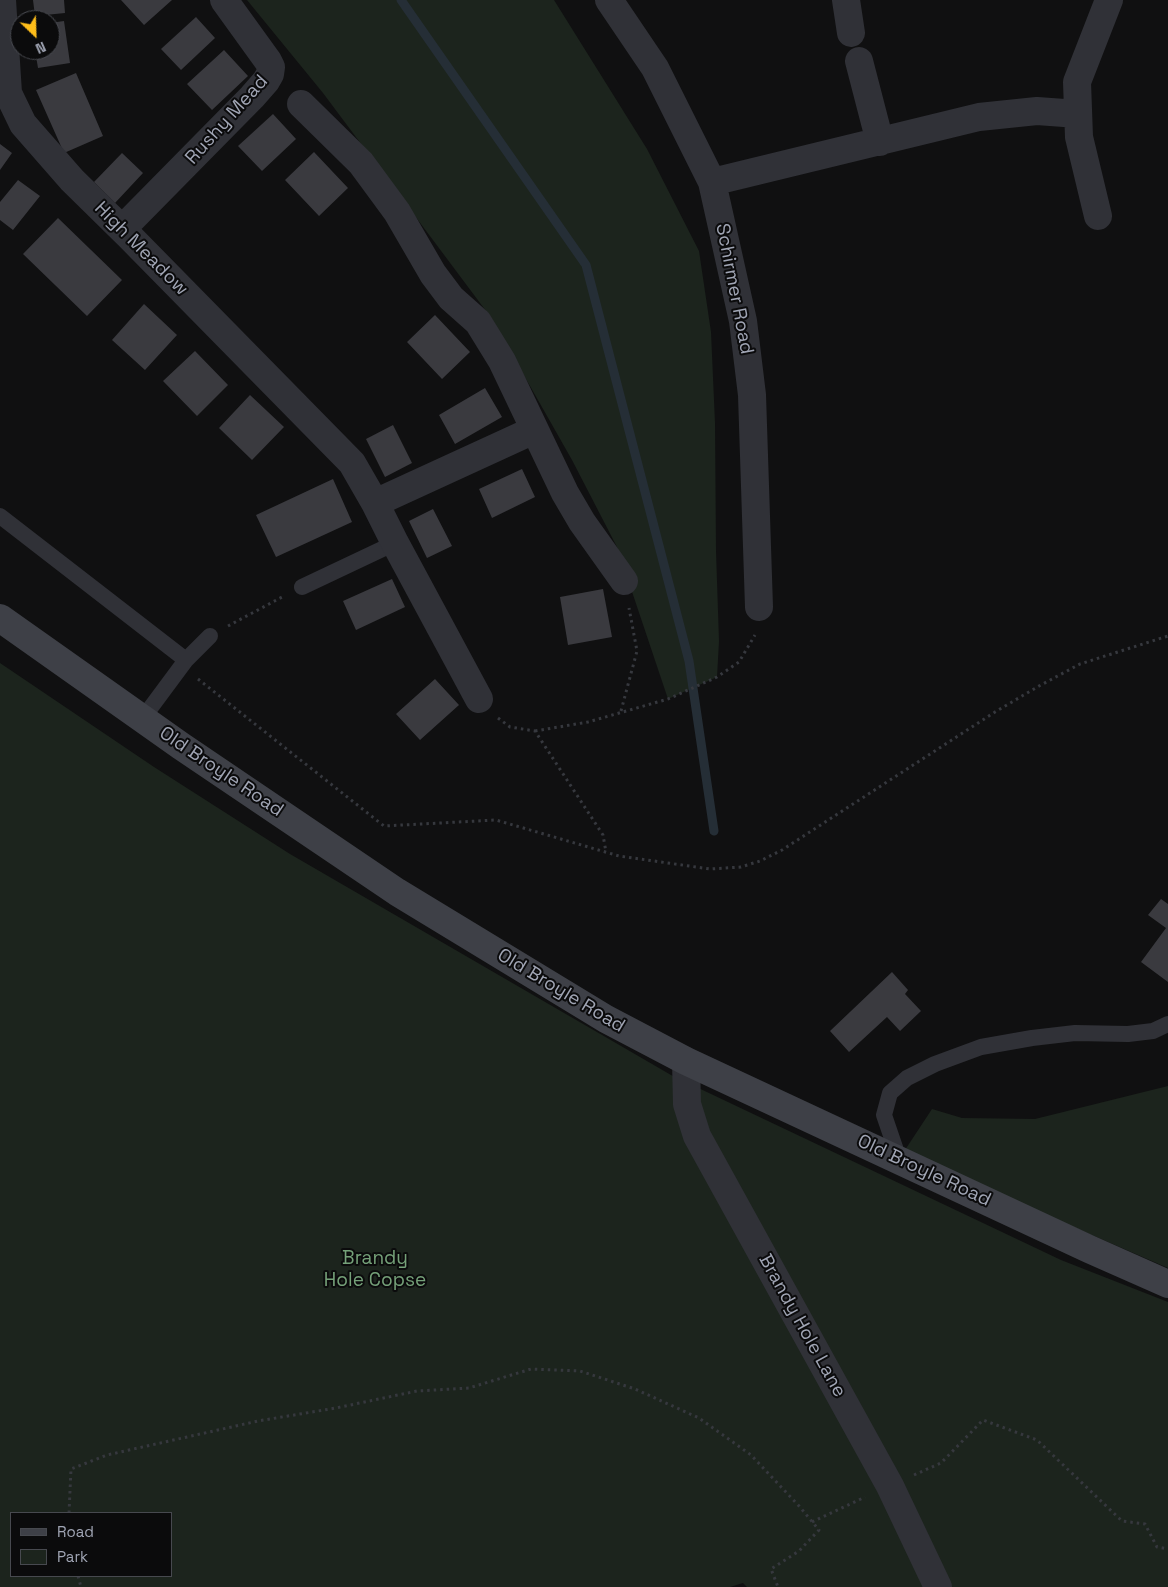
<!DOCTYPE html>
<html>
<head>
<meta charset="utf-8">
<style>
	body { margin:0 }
	#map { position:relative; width:1168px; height:1587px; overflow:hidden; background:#101011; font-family:"Space Grotesk",sans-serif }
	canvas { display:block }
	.legend { position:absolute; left:10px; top:1512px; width:162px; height:65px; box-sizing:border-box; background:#0b0b0c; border:1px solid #47494f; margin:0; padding:6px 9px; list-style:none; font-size:15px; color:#a0a5b4 }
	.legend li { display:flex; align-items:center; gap:10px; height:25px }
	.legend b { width:25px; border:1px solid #47494f }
	.north { position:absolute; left:10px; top:10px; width:50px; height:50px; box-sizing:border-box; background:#0b0b0c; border:1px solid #47494f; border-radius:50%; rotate:156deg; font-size:14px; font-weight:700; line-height:20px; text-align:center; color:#a0a5b4 }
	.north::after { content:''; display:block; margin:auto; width:18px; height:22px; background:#ffbe1a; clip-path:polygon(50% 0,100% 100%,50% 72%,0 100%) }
</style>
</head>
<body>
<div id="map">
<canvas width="1168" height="1587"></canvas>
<ul class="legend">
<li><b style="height:6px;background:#3e4047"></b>Road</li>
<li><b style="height:14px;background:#1c241d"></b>Park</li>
</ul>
<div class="north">N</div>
</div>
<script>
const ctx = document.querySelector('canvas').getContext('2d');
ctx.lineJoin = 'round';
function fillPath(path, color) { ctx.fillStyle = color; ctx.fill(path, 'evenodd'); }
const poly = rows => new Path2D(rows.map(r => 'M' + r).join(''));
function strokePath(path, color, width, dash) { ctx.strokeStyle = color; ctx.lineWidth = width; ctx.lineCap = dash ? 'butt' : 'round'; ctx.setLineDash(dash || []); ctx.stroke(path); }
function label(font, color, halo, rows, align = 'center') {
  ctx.font = font + ' "Space Grotesk",sans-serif'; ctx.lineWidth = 4; ctx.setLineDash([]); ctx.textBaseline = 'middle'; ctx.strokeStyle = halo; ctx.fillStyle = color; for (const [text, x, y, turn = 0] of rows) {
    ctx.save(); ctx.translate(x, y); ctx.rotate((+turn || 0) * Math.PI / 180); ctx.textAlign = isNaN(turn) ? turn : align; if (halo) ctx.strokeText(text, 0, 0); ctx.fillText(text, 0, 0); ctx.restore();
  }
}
fillPath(poly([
	[247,0,554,0,647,149,699,251,711,332,715,423,716,551,719,641,717,677,668,699,617,547,572,460,492,319,323,93],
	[0,663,154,767,290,854,671,1075,1061,1260,1168,1302,1168,1587,747,1587,743,1583,730,1587,0,1587],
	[11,1513,171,1513,171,1576,11,1576],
	[1168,1086,1168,1268,903,1153,932,1109,962,1118,1035,1119]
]), '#1c241d');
strokePath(poly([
	[401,0,586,265,689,661,714,831]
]), '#252e36', 9);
fillPath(poly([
	[33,0,64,0,65,13,35,16],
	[121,0,172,0,144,25],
	[196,17,215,38,181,70,161,49],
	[64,21,70,63,38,68,35,50,50,50,50,23],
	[224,50,248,76,212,110,187,84],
	[76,73,103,136,64,153,36,90],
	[273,114,296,139,262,171,238,146],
	[0,144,12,153,0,170],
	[314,152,348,188,319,216,285,180],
	[122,153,143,173,115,203,94,182],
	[18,180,40,196,13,230,0,220,0,202],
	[58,218,122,280,87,316,23,254],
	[144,304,177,335,145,370,112,340],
	[435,315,470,352,442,379,407,342],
	[195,351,228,385,197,416,163,381],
	[485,388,502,417,455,444,439,415],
	[250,395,284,427,252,460,219,428],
	[393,425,412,463,385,477,366,439],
	[522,469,535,497,492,518,479,489],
	[333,479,352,522,276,557,256,515],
	[433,509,452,546,427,558,409,521],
	[392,579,405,607,356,630,343,601],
	[603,589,612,637,568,645,560,597],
	[435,679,459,705,420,740,396,714],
	[1161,899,1168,904,1168,982,1141,962,1166,928,1148,915],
	[892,972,908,990,905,994,921,1011,900,1031,887,1017,849,1052,830,1031]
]), '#3a3a3f');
strokePath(poly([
	[228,626,284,596],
	[198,679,384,826,496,820,619,856,710,869,741,867,760,861,782,850,995,712,1039,686,1080,664,1168,636],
	[621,711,637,651,629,608],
	[498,718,510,727,535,731,603,835,606,852],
	[535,731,588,722,668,699,717,677,739,662,755,635],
	[914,1475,941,1463,983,1420,1037,1440,1122,1521,1145,1524,1157,1547,1168,1549],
	[69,1513,71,1469,107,1455,258,1421,336,1408,417,1391,469,1388,531,1369,580,1371,635,1389,699,1418,751,1455,799,1506,819,1530,799,1551,771,1569,778,1587],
	[812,1522,865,1497],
	[78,1576,81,1587]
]), '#36383e', 3, [2.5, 4]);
strokePath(poly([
	[0,516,186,660],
	[302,587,395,543],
	[143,718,186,660,210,636],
	[899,1159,884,1115,890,1093,907,1078,935,1064,981,1047,1032,1038,1075,1033,1128,1034,1153,1031,1168,1024]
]), '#303137', 16);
strokePath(poly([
	[2,0,8,93,23,124,72,180,129,236,352,463,375,503,395,543,479,699],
	[609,0,655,68,712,182,743,321,752,395,759,607],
	[846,0,851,33],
	[859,61,880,142],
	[301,104,361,163,397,212,433,274,451,298,478,322,502,361,565,493,582,522,624,581],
	[712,182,979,117,1037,111,1078,114],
	[1098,216,1079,137,1077,82,1109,0],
	[122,229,252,97,266,81,270,74,271,67,268,61,224,0],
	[375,503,534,430],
	[686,1061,687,1104,697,1136,890,1486,938,1587]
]), '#303137', 28);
strokePath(poly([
	[0,618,181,746,397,892,606,1019,686,1061,1089,1249,1168,1284]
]), '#3e4047', 28);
label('19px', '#a0a5b4', '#0b0b0c', [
	["Rushy Mead",227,120,-48],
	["High Meadow",141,249,45],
	["Schirmer Road",734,289,79],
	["Old Broyle Road",221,772,34],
	["Old Broyle Road",561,991,31],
	["Old Broyle Road",924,1171,25],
	["Brandy Hole Lane",802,1326,61]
]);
label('19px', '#75a179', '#0b0b0c', [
	["Brandy",375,1259],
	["Hole Copse",375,1281]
]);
</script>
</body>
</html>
